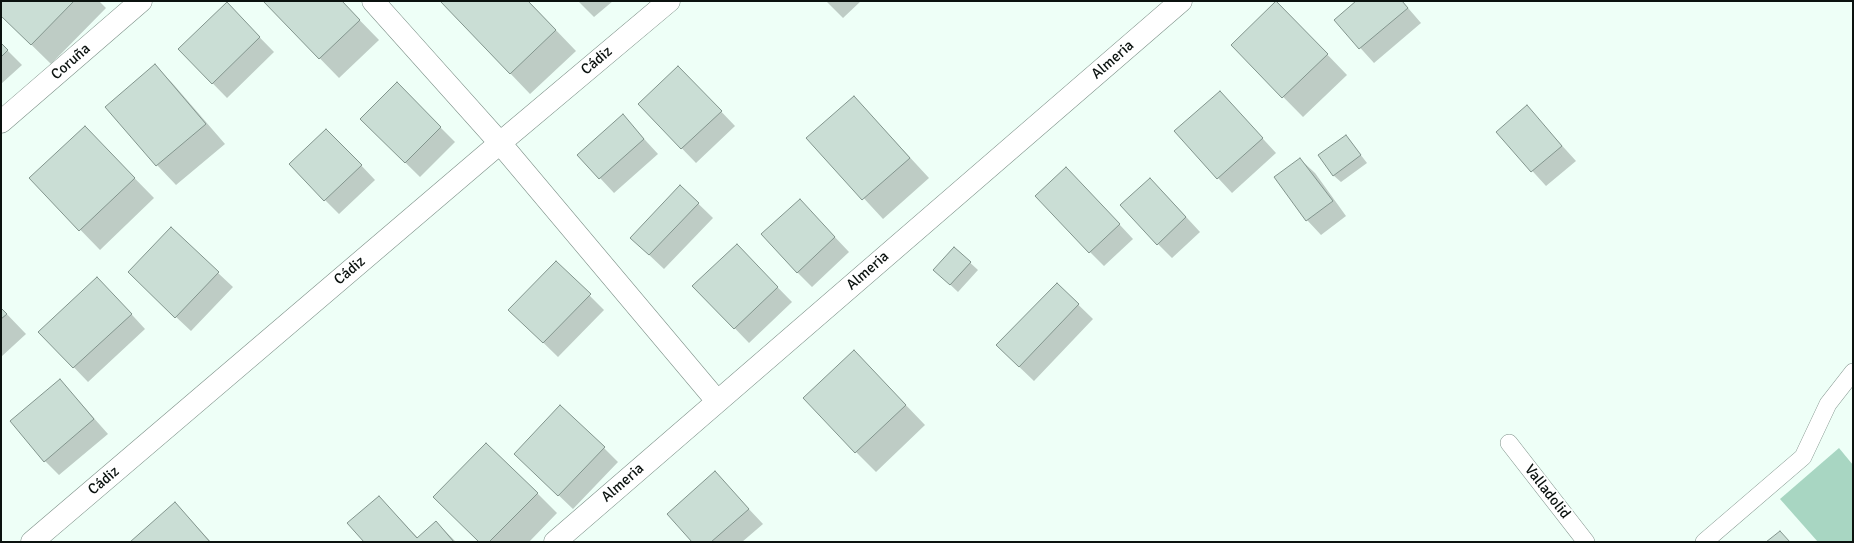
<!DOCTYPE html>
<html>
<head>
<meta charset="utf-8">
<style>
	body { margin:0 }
	#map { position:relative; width:1854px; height:543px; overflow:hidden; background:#eefff7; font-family:Signika,sans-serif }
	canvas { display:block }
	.frame { position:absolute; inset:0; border:2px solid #0b120f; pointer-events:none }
</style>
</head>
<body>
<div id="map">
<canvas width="1854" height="543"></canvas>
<div class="frame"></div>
</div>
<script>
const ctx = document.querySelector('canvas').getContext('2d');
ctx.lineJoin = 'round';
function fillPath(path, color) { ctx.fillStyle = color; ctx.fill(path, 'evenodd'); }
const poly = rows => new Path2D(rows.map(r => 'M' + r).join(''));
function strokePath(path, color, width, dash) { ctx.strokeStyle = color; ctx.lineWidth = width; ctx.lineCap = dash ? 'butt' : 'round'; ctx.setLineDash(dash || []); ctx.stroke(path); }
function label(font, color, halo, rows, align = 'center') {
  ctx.font = font + ' Signika,sans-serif'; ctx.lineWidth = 3.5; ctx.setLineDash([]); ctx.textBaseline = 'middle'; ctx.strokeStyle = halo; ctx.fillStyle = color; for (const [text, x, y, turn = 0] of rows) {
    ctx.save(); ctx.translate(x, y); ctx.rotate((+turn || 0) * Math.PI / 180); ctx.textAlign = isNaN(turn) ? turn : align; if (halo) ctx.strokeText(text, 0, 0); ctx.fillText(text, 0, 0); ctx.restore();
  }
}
fillPath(poly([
	[1839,448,1853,465,1853,542,1818,542,1780,499]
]), '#a8d6c2');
fillPath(poly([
	[1,1,99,1,106,8,51,64,1,15],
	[264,1,341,1,379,40,339,78],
	[441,1,528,1,576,51,530,94],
	[578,1,613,1,594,17],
	[826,1,861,1,843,18],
	[1358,1,1402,1,1421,23,1374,63,1335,20],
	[227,4,274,52,227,98,179,49],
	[1296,22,1347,75,1303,117,1232,45],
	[1,44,22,65,1,84],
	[155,65,174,85,225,144,176,185,157,165],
	[692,81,735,126,696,163,639,104],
	[397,84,455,142,420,177,361,119],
	[1220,92,1276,153,1232,193,1218,178],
	[854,97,929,178,883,219,808,138],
	[1527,107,1576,161,1546,186,1497,132],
	[623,116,658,154,614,193,600,178],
	[1346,136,1367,163,1341,182,1333,175],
	[341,144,375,180,339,214,325,200],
	[104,147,154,198,100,250,30,178],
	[1300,159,1315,173,1346,216,1321,235,1307,220],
	[1081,183,1133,239,1104,266,1090,252],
	[680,186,713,218,664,269,646,252],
	[1164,193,1200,232,1172,258,1158,244],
	[814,215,849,252,812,287,797,272],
	[954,248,978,270,958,292,942,277],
	[751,260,792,302,749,343,694,286],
	[556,262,604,310,558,357,524,324],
	[218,273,233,287,191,331,144,287],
	[1057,284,1093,319,1034,381,1012,360],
	[112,293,145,329,88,382,40,332],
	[1,308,26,334,1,357],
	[854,351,925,425,876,472,856,452],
	[60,380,108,434,59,475,45,461],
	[604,448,618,462,573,509,530,468],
	[715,473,763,524,742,542,693,542],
	[537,493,557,513,529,542,480,542],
	[379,497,418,538,436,522,456,542,365,542],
	[175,503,211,542,131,542]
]), '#0003');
const building = poly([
	[1,1,74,1,31,45,1,16,1,1],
	[263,1,342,1,360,20,319,59,263,1],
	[440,1,528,1,556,30,510,74,440,1],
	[1276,1,1328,54,1282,98,1231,45,1276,1],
	[1356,1,1402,1,1408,8,1359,49,1334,20,1356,1],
	[227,2,260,37,212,84,178,49,227,2],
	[1,43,8,50,1,57,1,43],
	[155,64,206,124,156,166,105,107,155,64],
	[678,66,722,111,681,149,638,104,678,66],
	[397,82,441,127,405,163,360,119,397,82],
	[1220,91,1263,138,1217,179,1174,131,1220,91],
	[854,96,910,158,862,200,806,138,854,96],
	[1527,105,1562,146,1531,172,1496,132,1527,105],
	[623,114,644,139,599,179,577,155,623,114],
	[85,126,135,178,79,231,29,178,85,126],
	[326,129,362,165,324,201,289,164,326,129],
	[1346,135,1361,155,1333,176,1318,155,1346,135],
	[1300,158,1333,201,1306,221,1274,177,1300,158],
	[1066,167,1120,224,1089,253,1035,196,1066,167],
	[1150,178,1186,217,1157,245,1120,205,1150,178],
	[680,185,699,203,649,255,630,238,680,185],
	[800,199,835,237,797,273,761,234,800,199],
	[171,227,219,272,175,318,128,272,171,227],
	[737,244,778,287,734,329,692,286,737,244],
	[954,247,971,262,950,285,933,270,954,247],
	[556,261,591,294,543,343,508,310,556,261],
	[97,277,132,314,73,368,38,332,97,277],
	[1057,283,1079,304,1019,367,996,345,1057,283],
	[1,308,7,314,1,319,1,308],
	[854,350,906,405,855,453,803,398,854,350],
	[60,379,94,419,44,462,10,421,60,379],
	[560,405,605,447,558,496,514,454,560,405],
	[486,443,538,493,489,542,479,542,433,497,486,443],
	[715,471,749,509,711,542,692,542,667,514,715,471],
	[379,496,417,538,436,521,454,542,364,542,347,523,379,496],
	[175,502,210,542,130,542,175,502],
	[1780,531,1790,542,1766,542,1780,531]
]);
fillPath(building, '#caded5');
strokePath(building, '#82958d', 1);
const lane = poly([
	[1509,443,1586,542],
	[1704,542,1803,457,1828,404,1853,372]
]);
const street = poly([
	[373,1,500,143,717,401],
	[1,122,141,1],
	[32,542,500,143,669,1],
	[555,542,1181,1]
]);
strokePath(lane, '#7d9088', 18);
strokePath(street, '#7d9088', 23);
strokePath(lane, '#fff', 17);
strokePath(street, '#fff', 22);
label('15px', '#0b120f', '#fff', [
	["Almeria",1113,60,-41],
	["Cádiz",597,61,-40],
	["Coruña",71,62,-41],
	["Cádiz",350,271,-40],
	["Almeria",868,271,-41],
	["Cádiz",104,481,-40],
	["Almeria",623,483,-41],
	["Valladolid",1547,492,52]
]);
</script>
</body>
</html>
